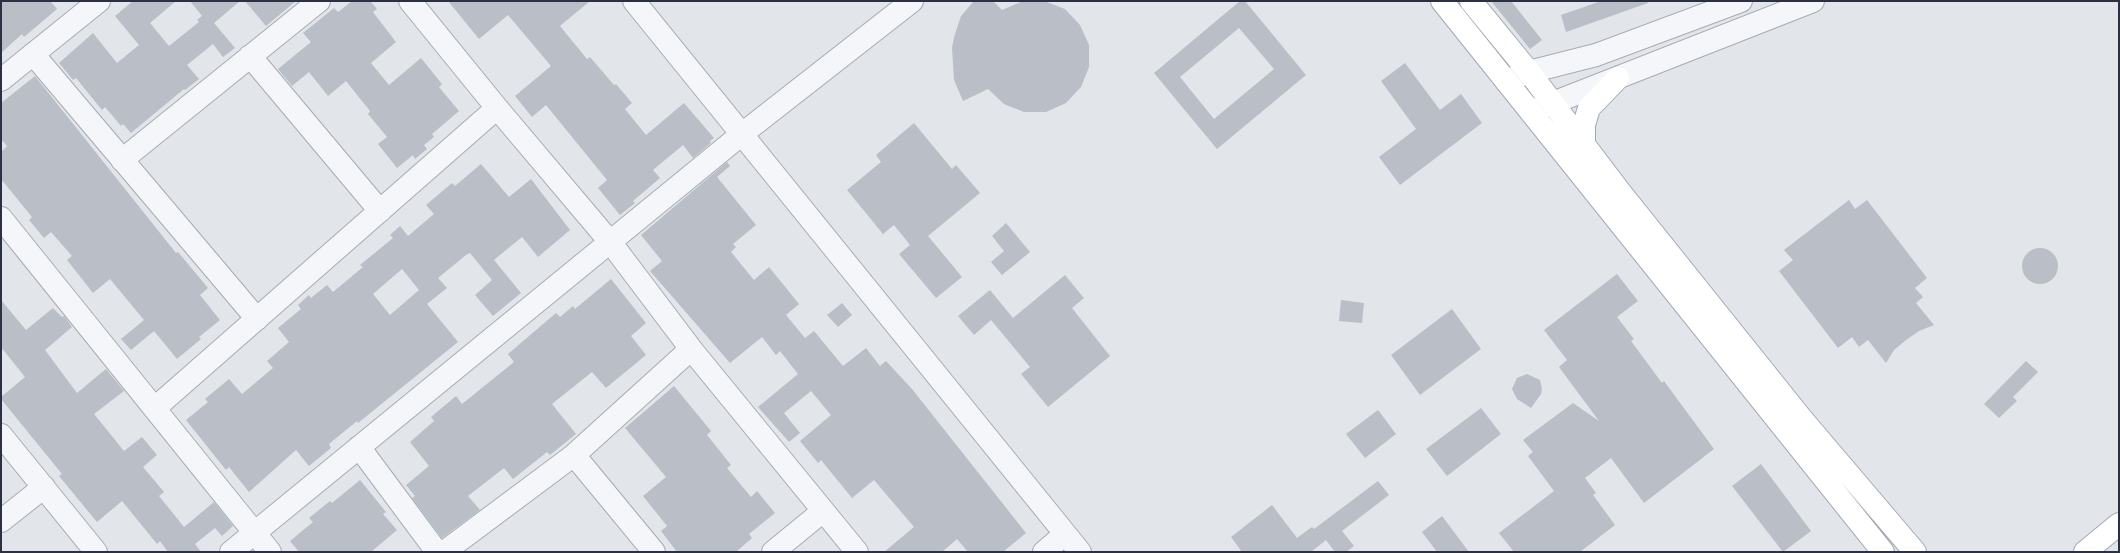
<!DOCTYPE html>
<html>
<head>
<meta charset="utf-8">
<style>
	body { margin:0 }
	#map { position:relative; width:2120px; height:553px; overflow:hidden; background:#e2e5ea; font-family:Commissioner,sans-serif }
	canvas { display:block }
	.frame { position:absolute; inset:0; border:2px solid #2b3142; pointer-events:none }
</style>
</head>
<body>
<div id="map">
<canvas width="2120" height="553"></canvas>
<div class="frame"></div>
</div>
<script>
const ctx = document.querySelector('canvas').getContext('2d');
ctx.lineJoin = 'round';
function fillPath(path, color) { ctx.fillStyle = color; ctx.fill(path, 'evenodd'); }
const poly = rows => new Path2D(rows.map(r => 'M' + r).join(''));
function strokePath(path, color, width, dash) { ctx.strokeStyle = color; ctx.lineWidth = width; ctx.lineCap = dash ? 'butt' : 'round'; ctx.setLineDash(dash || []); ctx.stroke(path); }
fillPath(poly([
	[1,1,50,1,57,9,24,37,22,34,1,53],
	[133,1,176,1,150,23,169,46,199,22,197,20,202,16,190,1,240,1,214,23,235,48,223,57,213,44,187,65,199,79,185,90,184,89,131,133,123,124,121,126,105,107,102,110,76,78,73,80,59,63,93,33,117,63,139,45,115,16],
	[245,1,296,1,266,26],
	[352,1,370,1,377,9,373,12,396,42,371,63,389,85,421,58,442,84,439,87,459,111,432,134,434,137,424,145,427,149,415,159,413,155,397,168,378,144,387,137,368,114,370,111,346,81,328,96,309,72,292,86,278,69,311,42,303,33,334,8,338,12],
	[448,1,590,1,560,26,587,59,590,57,614,85,616,84,632,103,625,109,646,135,684,103,714,138,710,141,711,143,693,158,683,145,653,170,660,178,633,201,635,203,620,215,598,188,607,180,546,105,532,117,515,96,551,66,508,15,479,39],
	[974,1,993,1,1002,10,1023,1,1044,1,1065,9,1080,25,1089,45,1089,67,1081,87,1066,103,1046,112,1024,112,1004,104,988,89,963,101,954,80,952,48,954,37,961,16],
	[1240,1,1245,1,1306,75,1217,149,1154,73],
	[1239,28,1274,69,1214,119,1180,77],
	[1491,1,1511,1,1542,40,1530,49],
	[1601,1,1647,1,1648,3,1566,32,1561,15],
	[1405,63,1440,110,1461,94,1482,123,1400,185,1379,157,1416,129,1381,81],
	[35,76,176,253,178,252,208,288,200,295,220,320,199,337,201,339,177,359,154,331,131,350,121,339,144,320,110,279,93,293,67,260,72,256,51,232,44,238,29,220,32,217,1,179,1,152,7,146,1,139,1,103],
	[914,123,952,169,956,165,980,193,928,236,962,277,936,298,899,254,910,245,894,225,883,234,847,190,881,162,876,155],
	[727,162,730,166,717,177,756,225,733,244,736,247,731,252,754,280,769,267,799,304,786,315,805,338,814,331,843,366,866,348,880,366,886,361,912,389,1026,533,1003,552,968,552,957,539,942,552,884,552,914,527,874,480,852,498,821,460,818,463,800,441,831,415,811,391,784,413,800,433,789,442,758,407,798,374,780,351,776,355,762,337,730,363,650,271,662,261,641,235],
	[481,164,509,197,531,179,570,230,538,257,522,237,494,260,521,293,493,316,475,295,492,280,470,253,466,255,438,278,447,288,427,304,458,342,358,423,357,421,329,444,331,448,309,466,296,450,249,492,229,467,226,470,186,420,208,402,205,399,229,379,242,394,273,368,267,361,289,342,278,328,301,309,298,305,309,295,311,298,327,285,333,292,363,267,360,265,393,238,390,235,400,226,408,236,434,214,426,205,452,183,455,186],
	[402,269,419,290,390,315,373,294],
	[1849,200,1855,209,1867,200,1927,278,1915,288,1923,297,1916,303,1934,325,1919,331,1906,340,1894,350,1886,363,1868,340,1859,347,1852,337,1838,348,1779,271,1793,260,1784,250],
	[1006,223,1030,252,1002,275,991,262,1004,251,992,236],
	'2022 266a18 18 0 1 1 36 0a18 18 0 1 1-36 0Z',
	[1617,274,1638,301,1617,317,1634,339,1631,341,1662,383,1664,381,1714,449,1644,503,1611,458,1585,478,1596,493,1593,495,1615,525,1580,552,1514,552,1499,533,1554,491,1528,456,1533,452,1523,440,1573,403,1599,421,1559,367,1567,360,1544,330],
	[1065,275,1084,298,1072,308,1110,356,1048,407,1021,374,1030,367,991,320,974,335,958,316,990,290,1013,318],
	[611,279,646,323,631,336,646,355,606,388,592,372,552,404,576,434,550,455,547,452,513,479,504,468,468,496,480,510,442,538,412,498,415,496,406,485,429,466,410,442,434,421,431,417,456,396,462,404,514,362,508,354,556,313,560,317,573,306,575,309],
	[1,300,26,330,53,308,62,317,64,316,72,327,45,350,77,393,106,369,124,391,94,414,124,451,142,437,157,455,143,467,164,492,159,496,184,527,214,502,233,526,222,536,215,528,195,544,201,552,168,552,160,541,157,544,122,501,97,522,59,476,62,474,1,399,1,397,25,377,1,347],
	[1341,300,1364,303,1362,323,1339,321],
	[842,303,852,315,838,327,827,315],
	[1452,309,1481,349,1420,395,1391,355],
	[2026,361,2038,372,2013,397,2017,401,1999,418,1984,404],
	[1527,374,1540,380,1542,389,1541,394,1531,408,1517,399,1512,389,1517,378],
	[674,386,711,431,707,435,731,465,727,468,751,497,757,491,775,513,749,534,752,538,736,552,677,552,661,531,667,526,643,496,666,477,625,428],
	[1481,408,1501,434,1447,476,1426,449],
	[1378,410,1396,434,1365,458,1346,434],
	[1761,464,1811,531,1783,552,1732,486],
	[360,480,386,512,383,514,397,530,371,552,299,552,290,541,313,522,309,518,330,501,332,503],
	[1378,481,1389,495,1342,531,1354,546,1346,552,1335,552,1326,540,1311,552,1242,552,1231,537,1272,505,1297,538,1312,527,1314,529],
	[1442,516,1469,552,1437,552,1422,532]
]), '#babec7');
const minor = poly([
	[410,1,497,108,611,243,691,349,857,552],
	[634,1,1080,552],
	[33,54,257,319],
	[250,56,380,211],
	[1,80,99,1],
	[1506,81,1529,72,1596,55,1741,1],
	[1535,110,1813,1],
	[122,160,319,1],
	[1,218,270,552],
	[155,408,497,108],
	[1,435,96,552],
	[359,447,437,552],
	[574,455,654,552],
	[1,521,44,487],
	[231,552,742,134,912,1],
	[444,552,574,455,691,349],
	[773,552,823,511],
	[1044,552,1065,534]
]);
const major = poly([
	[1442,1,1883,552],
	[1471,1,1529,72,1620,192,1801,418,1915,552],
	[1584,145,1584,125,1589,108,1618,78],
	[2085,552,2119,524]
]);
strokePath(minor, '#a7abb4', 24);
strokePath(major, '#a2a8b6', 24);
strokePath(minor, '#f5f6f9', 22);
strokePath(major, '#fff', 22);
</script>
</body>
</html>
